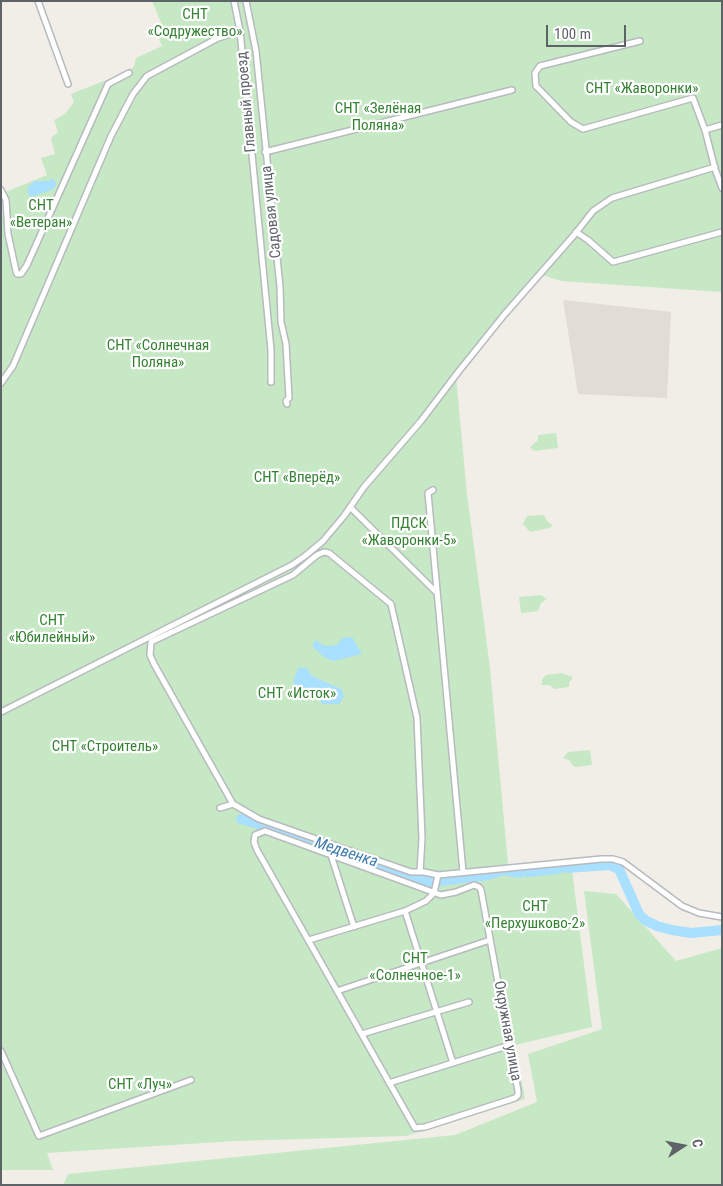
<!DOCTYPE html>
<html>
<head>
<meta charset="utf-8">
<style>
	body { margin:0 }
	#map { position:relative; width:723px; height:1186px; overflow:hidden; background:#f1eee7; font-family:"Roboto Condensed",sans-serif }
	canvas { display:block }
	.frame { position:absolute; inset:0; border:2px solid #5e6368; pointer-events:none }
	.north { position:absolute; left:658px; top:1121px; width:50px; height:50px; -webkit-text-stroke:4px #fff; paint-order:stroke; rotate:79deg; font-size:14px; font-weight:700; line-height:20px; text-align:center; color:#5e6368 }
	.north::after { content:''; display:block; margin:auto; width:18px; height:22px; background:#5e6368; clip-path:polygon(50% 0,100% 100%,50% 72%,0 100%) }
	.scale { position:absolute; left:546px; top:25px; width:80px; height:22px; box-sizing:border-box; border:2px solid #5e6368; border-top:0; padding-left:6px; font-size:15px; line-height:18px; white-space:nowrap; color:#5e6368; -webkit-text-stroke:4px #fff; paint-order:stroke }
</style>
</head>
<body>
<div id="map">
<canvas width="723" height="1186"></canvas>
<div class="frame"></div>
<div class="north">С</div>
<div class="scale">100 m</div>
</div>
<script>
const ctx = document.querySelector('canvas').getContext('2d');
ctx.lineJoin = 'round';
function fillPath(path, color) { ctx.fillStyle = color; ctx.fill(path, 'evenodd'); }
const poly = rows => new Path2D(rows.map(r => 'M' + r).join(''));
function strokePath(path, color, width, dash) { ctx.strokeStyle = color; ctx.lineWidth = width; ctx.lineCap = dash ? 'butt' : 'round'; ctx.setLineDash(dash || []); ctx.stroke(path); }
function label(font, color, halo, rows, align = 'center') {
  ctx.font = font + ' "Roboto Condensed",sans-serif'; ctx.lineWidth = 4.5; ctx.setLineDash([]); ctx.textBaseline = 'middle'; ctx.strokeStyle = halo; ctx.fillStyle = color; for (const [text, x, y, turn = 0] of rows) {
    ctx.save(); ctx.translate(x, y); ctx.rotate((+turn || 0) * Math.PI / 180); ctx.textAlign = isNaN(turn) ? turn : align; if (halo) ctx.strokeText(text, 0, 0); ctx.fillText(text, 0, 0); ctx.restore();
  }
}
fillPath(poly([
	[563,300,671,312,667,398,578,394]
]), '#e1ddd5');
fillPath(poly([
	[152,1,243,1,250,18,249,1,722,1,722,292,561,281,542,275,476,351,456,377,467,494,490,668,509,875,572,870,592,1027,515,1045,525,1099,406,1136,235,1141,47,1153,53,1170,1,1170,1,216,6,213,3,193,47,175,41,158,55,154,51,138,58,132,54,120,65,114,74,102,71,95,73,93,130,71,134,66,136,58,162,46,157,33,164,30],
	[556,433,558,448,534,451,530,447,538,440,538,435],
	[544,515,547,521,553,526,549,528,530,532,523,524,527,516],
	[541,595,547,599,541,603,538,611,521,613,519,597],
	[562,673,573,677,569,683,569,687,554,689,550,685,541,685,543,678,546,675],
	[590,750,592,765,574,767,569,760,563,758,568,752],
	[584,891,616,894,676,961,722,948,722,1185,63,1185,68,1174,455,1135,537,1102,528,1054,602,1029]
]), '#c6e8c4');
fillPath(poly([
	[52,179,54,179,56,185,54,189,31,197,28,193,28,187,35,181,48,181],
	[352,637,362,654,333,661,324,657,312,646,315,640,325,646,337,645,342,638],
	[298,668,307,668,312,676,341,689,344,696,339,704,322,704,316,693,310,690,303,691,297,688,293,684]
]), '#a9dfff');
strokePath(poly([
	[241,819,255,823],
	[259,825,410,877,432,882],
	[567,868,609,865,619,869,639,914,645,920,657,926,672,930,691,933,722,930],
	[527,872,558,869],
	[440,881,488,875,504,870,519,873]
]), '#a9dfff', 10);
const minor = poly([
	[38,1,68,84],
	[234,1,240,31,271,350,271,382],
	[246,1,256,51,280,287,281,322,286,344,289,398,286,401,287,404],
	[640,41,540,66,535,73,536,86,571,122,583,129,693,98,705,130,715,169,722,188],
	[705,130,722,125],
	[265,152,512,90],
	[1,190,6,200,8,234,16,271,17,274,21,274,27,265,108,84,129,73],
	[576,232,588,240,613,262,722,232],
	[1,383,13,366,111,136,133,94,147,76,218,38,240,31],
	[433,490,428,493,463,872],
	[350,507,437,593],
	[1,712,292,565,305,556,323,541,344,516,364,487,421,421,459,371,504,315,575,234,593,211,612,198,715,167],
	[220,808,233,804],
	[265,831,441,895,456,892,474,885,479,887,481,890,518,1091,518,1095,515,1098,425,1127,415,1128,257,850,254,842,255,835,265,831],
	[331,855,354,927],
	[420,872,422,838,417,718,391,604,329,553,324,552,317,555,293,575,151,642,150,655,154,664,233,804,259,819,411,872,424,872,438,875,601,859,613,859,623,862,682,906,699,913,722,917],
	[405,911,453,1063],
	[309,940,405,911,426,901,434,893,438,875],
	[337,991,490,940],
	[362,1034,469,1002],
	[1,1051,39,1136,191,1080],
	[389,1083,510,1045]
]);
strokePath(minor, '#b7babe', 8);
strokePath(minor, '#fff', 5);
label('15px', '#348232', '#fff', [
	["СНТ",195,15],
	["«Содружество»",195,32],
	["СНТ «Жаворонки»",642,89],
	["СНТ «Зелёная",378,109],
	["Поляна»",378,126],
	["СНТ",41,206],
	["«Ветеран»",41,223],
	["СНТ «Солнечная",158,346],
	["Поляна»",158,363],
	["СНТ «Вперёд»",297,478],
	["ПДСК",409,524],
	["«Жаворонки-5»",409,541],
	["СНТ",52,621],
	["«Юбилейный»",52,638],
	["СНТ «Исток»",297,694],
	["СНТ «Строитель»",105,747],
	["СНТ",535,907],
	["«Перхушково-2»",535,924],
	["СНТ",415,959],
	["«Солнечное-1»",415,976],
	["СНТ «Луч»",140,1085]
]);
label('15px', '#5e6368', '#fff', [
	["Главный проезд",247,102,-95],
	["Садовая улица",272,212,-96],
	["Окружная улица",507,1031,80]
]);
label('italic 16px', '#3f7bac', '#fff', [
	["Медвенка",346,853,18]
]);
</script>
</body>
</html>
